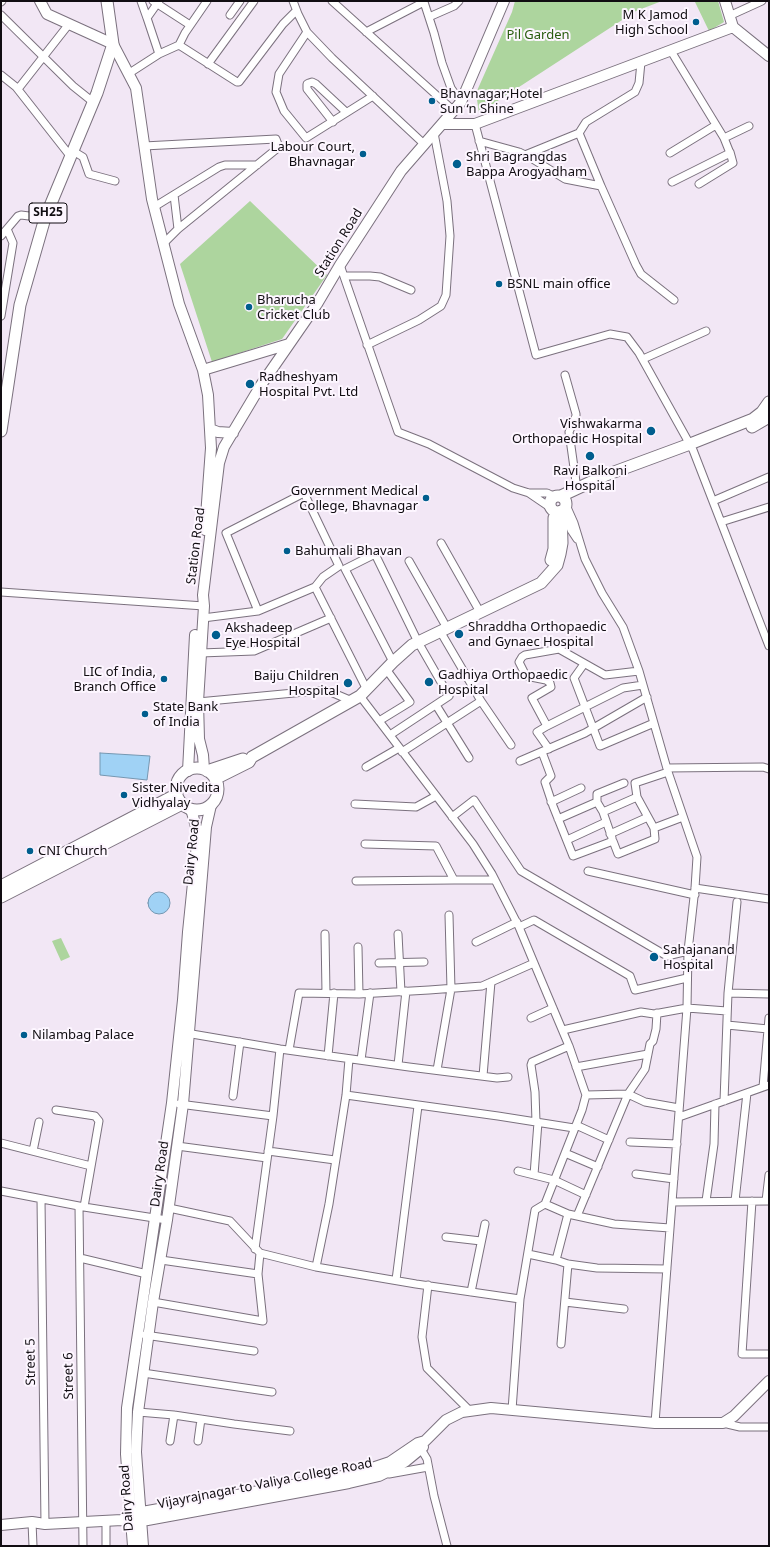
<!DOCTYPE html>
<html>
<head>
<meta charset="utf-8">
<style>
	body { margin:0 }
	#map { position:relative; width:770px; height:1547px; overflow:hidden; background:#f2e7f5; font-family:"Noto Sans",sans-serif }
	canvas { display:block }
	.frame { position:absolute; inset:0; border:2px solid #110d12; pointer-events:none }
</style>
</head>
<body>
<div id="map">
<canvas width="770" height="1547"></canvas>
<div class="frame"></div>
</div>
<script>
const ctx = document.querySelector('canvas').getContext('2d');
ctx.lineJoin = 'round';
function fillPath(path, color) { ctx.fillStyle = color; ctx.fill(path, 'evenodd'); }
const poly = rows => new Path2D(rows.map(r => 'M' + r).join(''));
function strokePath(path, color, width, dash) { ctx.strokeStyle = color; ctx.lineWidth = width; ctx.lineCap = dash ? 'butt' : 'round'; ctx.setLineDash(dash || []); ctx.stroke(path); }
function label(font, color, halo, rows, align = 'center') {
  ctx.font = font + ' "Noto Sans",sans-serif'; ctx.lineWidth = 4; ctx.setLineDash([]); ctx.textBaseline = 'middle'; ctx.strokeStyle = halo; ctx.fillStyle = color; for (const [text, x, y, turn = 0] of rows) {
    ctx.save(); ctx.translate(x, y); ctx.rotate((+turn || 0) * Math.PI / 180); ctx.textAlign = isNaN(turn) ? turn : align; if (halo) ctx.strokeText(text, 0, 0); ctx.fillText(text, 0, 0); ctx.restore();
  }
}
fillPath(poly([
	[515,1,662,1,636,11,479,113,476,93,512,12],
	[693,1,718,1,724,22,709,31,695,2],
	[250,201,327,275,282,339,212,362,180,264],
	[61,938,70,957,61,961,52,941]
]), '#add59e');
const water = poly([
	[100,753,150,756,147,780,100,775,100,753],
	'148 903a11 11 0 1 1 22 0a11 11 0 1 1-22 0Z'
]);
fillPath(water, '#a0d2f5');
strokePath(water, '#7597b1', 1);
const street = poly([
	[141,1,147,18],
	[153,1,190,25],
	[159,1,147,18,159,54],
	[293,1,298,14],
	[332,1,454,111],
	[1,2,2,1],
	[1,15,73,86,93,102],
	[230,15,240,1],
	[729,16,762,1],
	[429,17,454,6,459,1],
	[307,32,279,74,276,92,284,111,306,138,373,96],
	[366,32,424,2,434,33,442,63,451,88,461,102],
	[179,45,237,82,239,82,283,24,295,12,298,14,307,32,332,58,424,144],
	[671,51,724,138,749,126],
	[208,64,254,1],
	[128,74,159,54,179,45,185,33,207,1],
	[1,75,16,87,71,157],
	[18,89,69,24],
	[333,122,307,89,307,84,309,83,312,82,316,84,346,112],
	[475,124,536,355,610,334,627,337,639,353,693,450,769,646],
	[479,141,519,152,531,158,565,179,601,186,579,133,586,122,635,92,639,83,641,62],
	[144,146,276,139,279,147,178,229,164,243],
	[73,151,83,157,89,174,115,181],
	[670,153,716,125],
	[525,155,579,133],
	[672,182,730,153,724,138],
	[699,184,733,163,730,152],
	[601,186,636,265,641,274,674,300],
	[174,195,178,229],
	[154,207,219,167,225,165,257,165],
	[1,236,18,216,21,215,45,218],
	[340,265,398,432,429,444,513,488,529,493,547,493,555,497],
	[344,276,370,276,380,277,411,290],
	[1,316,13,243,7,229],
	[367,345,419,320,441,306,446,295,450,236,447,201,434,133],
	[643,359,706,331],
	[565,375,576,414,576,416,569,432,577,489],
	[529,493,551,508],
	[713,501,769,477],
	[566,505,574,523,585,559,602,593,623,627,639,671,668,772,697,857,695,888,688,951,687,1008,655,1423],
	[563,510,571,530,577,539],
	[721,522,769,507],
	[441,543,480,612],
	[409,561,447,628],
	[315,587,367,690],
	[1,592,204,606],
	[203,618,258,611,315,587,323,577,339,566,304,493,226,533,258,611],
	[201,653,254,651,331,618],
	[584,664,574,678,600,746,654,723],
	[639,671,605,675,559,649,525,655,522,657,519,662,526,676,546,680,550,683,551,687,532,698,547,726,623,688,643,685],
	[360,696,473,844,492,874,519,927,534,963,569,1046,586,1095,582,1110,545,1204,535,1210,520,1299,512,1410],
	[481,701,511,745],
	[198,702,326,690,352,701],
	[436,705,469,758],
	[379,721,410,702,386,669],
	[547,726,537,732,549,749],
	[390,735,449,696,418,642,375,554,345,569,393,662],
	[402,752,481,701,440,631],
	[542,752,551,776,545,782,553,806,573,856,613,841,618,854,655,839,654,828,683,817],
	[520,761,585,733,647,697],
	[366,767,399,748],
	[667,768,763,767,769,769],
	[637,797,654,828],
	[551,802,581,788],
	[597,802,597,794,624,783],
	[355,804,416,807,436,796],
	[603,812,612,838],
	[452,817,474,800,521,871,667,956,688,951],
	[558,819,597,802,603,812,637,797,635,783,668,772],
	[610,834,648,817],
	[567,840,606,822],
	[365,844,436,846,454,880,495,880],
	[588,871,695,895],
	[356,881,454,880],
	[695,888,769,899],
	[519,927,534,920,630,976,635,990,687,978],
	[325,934,326,993],
	[398,934,401,992],
	[476,942,517,922],
	[358,947,359,994],
	[379,963,424,962],
	[728,993,769,994],
	[531,1018,553,1008],
	[727,1025,768,1029],
	[563,1030,641,1012,654,1014,687,1008,727,1011],
	[186,1033,280,1049,409,1067,497,1078,508,1077],
	[289,1050,299,993,359,994,429,990,482,986,534,963],
	[328,1056,334,993],
	[361,1060,370,993],
	[398,1065,406,991],
	[576,1067,648,1054],
	[437,1070,451,989,449,915],
	[483,1076,491,982],
	[763,1087,769,1018],
	[346,1095,498,1116,574,1128],
	[586,1095,628,1094,645,1102,679,1108],
	[233,1096,240,1042],
	[724,1101,728,993,737,902],
	[179,1104,273,1116],
	[56,1110,95,1116,99,1121,84,1207],
	[679,1117,769,1085],
	[536,1122,535,1092,531,1065,532,1062,569,1046],
	[576,1125,609,1140],
	[630,1142,677,1144],
	[1,1143,91,1166],
	[177,1146,267,1158],
	[33,1151,39,1122],
	[268,1151,335,1160],
	[565,1153,598,1167],
	[518,1171,554,1180,586,1195],
	[636,1174,674,1179],
	[534,1175,538,1122],
	[1,1191,84,1207,167,1220],
	[41,1199,45,1524],
	[706,1201,714,1144,715,1104],
	[735,1201,747,1093],
	[752,1201,742,1354,769,1354],
	[766,1201,769,1175],
	[672,1202,769,1201],
	[545,1204,568,1214,614,1224,670,1228],
	[79,1206,83,1546],
	[169,1208,230,1221,260,1253,316,1267,416,1284,520,1299],
	[577,1216,628,1094,645,1069,650,1044,653,1041,656,1029,657,1013],
	[446,1237,481,1241],
	[255,1249,273,1116,280,1049],
	[528,1254,556,1260,568,1214],
	[80,1258,147,1274],
	[161,1260,258,1274],
	[556,1260,568,1264,597,1268,667,1269],
	[316,1267,329,1204,346,1095,349,1059],
	[396,1280,418,1106],
	[428,1285,422,1337,427,1368,470,1411],
	[471,1292,485,1224],
	[153,1302,263,1321,258,1274,260,1253],
	[565,1302,624,1309],
	[145,1335,254,1351],
	[561,1344,568,1264],
	[143,1373,272,1392],
	[138,1412,174,1415,234,1424,290,1431],
	[723,1423,740,1427,769,1427],
	[170,1441,174,1415],
	[198,1441,201,1419],
	[421,1449,427,1459,434,1496,447,1546],
	[389,1474,428,1467],
	[106,1521,106,1546],
	[32,1522,33,1546]
]);
const secondary = poly([
	[40,1,47,14,113,44,136,88,152,199,179,304,203,370,208,395,211,448,205,530],
	[725,1,733,27],
	[442,124,475,124,733,27,769,56],
	[203,370,289,344],
	[210,429,218,432,233,433],
	[204,769,203,755,199,739,198,702,204,606,203,595,219,463,224,447,261,385,317,304,340,265,401,171,461,102,504,1],
	[188,771,195,635],
	[122,1520,131,1514,354,1474,390,1462,418,1443,425,1441,446,1420,462,1412,491,1408,655,1423,723,1423,734,1416,769,1381],
	[1,1525,32,1522,45,1524,122,1520,132,1522,142,1521,349,1483,379,1476,395,1468,406,1461,423,1447],
	[133,1546,126,1454,127,1408,172,1103,183,1000,188,932,198,834,191,809],
	[143,1546,136,1452,138,1412,153,1302,167,1220,183,1104,206,827,211,805]
]);
const primary = poly([
	[752,427,769,417],
	[1,431,20,305,45,218,97,93,113,44,107,1],
	[561,496,606,475,690,444,753,419,762,412,769,402],
	'550 504a8 8 0 1 1 16 0a8 8 0 1 1-16 0Z',
	[551,560,554,549,554,518],
	'176 789a21 21 0 1 1 42 0a21 21 0 1 1-42 0Z',
	[207,771,243,759],
	[215,779,249,762,252,757,360,696,393,662,412,645,541,583,557,565,560,554,562,543,561,511],
	[1,886,177,794],
	[1,897,182,804]
]);
strokePath(street, '#7b717e', 9);
strokePath(secondary, '#7b717e', 12);
strokePath(primary, '#7b717e', 13);
strokePath(street, '#fff', 7);
strokePath(secondary, '#fff', 10);
strokePath(primary, '#fff', 11);
for (const [x, y, r, color] of [
	[696,22,4,"#005e8e"],
	[432,101,4,"#005e8e"],
	[363,154,4,"#005e8e"],
	[457,164,5,"#005e8e"],
	[499,284,4,"#005e8e"],
	[249,307,4,"#005e8e"],
	[250,384,5,"#005e8e"],
	[651,431,5,"#005e8e"],
	[590,456,5,"#005e8e"],
	[426,498,4,"#005e8e"],
	[287,551,4,"#005e8e"],
	[459,634,5,"#005e8e"],
	[216,635,5,"#005e8e"],
	[164,679,4,"#005e8e"],
	[429,682,5,"#005e8e"],
	[348,683,5,"#005e8e"],
	[145,714,4,"#005e8e"],
	[124,795,4,"#005e8e"],
	[30,851,4,"#005e8e"],
	[654,957,5,"#005e8e"],
	[24,1035,4,"#005e8e"]
]) { const dot = new Path2D(); dot.arc(x, y, r, 0, 2 * Math.PI); ctx.fillStyle = color; ctx.fill(dot); strokePath(dot, '#fdf6ff', 1.5); }
for (const [x, y, w] of [
	[48,213,38]
]) { const box = new Path2D(); box.roundRect(x - w / 2, y - 10, w, 20, 3); ctx.fillStyle = '#fdf6ff'; ctx.fill(box); strokePath(box, '#110d12', 1); }
label('bold 12px', '#110d12', null, [
	["SH25",48,213]
]);
label('13px', '#110d12', '#fdf6ff', [
	["M K Jamod",688,15,"right"],
	["High School",688,30,"right"],
	["Bhavnagar;Hotel",440,94],
	["Sun ‘n Shine",440,109],
	["Labour Court,",355,147,"right"],
	["Bhavnagar",355,162,"right"],
	["Shri Bagrangdas",466,157],
	["Bappa Arogyadham",466,172],
	["BSNL main office",507,284],
	["Bharucha",257,300],
	["Cricket Club",257,315],
	["Radheshyam",259,377],
	["Hospital Pvt. Ltd",259,392],
	["Vishwakarma",642,424,"right"],
	["Orthopaedic Hospital",642,439,"right"],
	["Ravi Balkoni",590,471,"center"],
	["Hospital",590,486,"center"],
	["Government Medical",418,491,"right"],
	["College, Bhavnagar",418,506,"right"],
	["Bahumali Bhavan",295,551],
	["Shraddha Orthopaedic",468,627],
	["and Gynaec Hospital",468,642],
	["Akshadeep",225,628],
	["Eye Hospital",225,643],
	["LIC of India,",156,672,"right"],
	["Branch Office",156,687,"right"],
	["Gadhiya Orthopaedic",438,675],
	["Hospital",438,690],
	["Baiju Children",339,676,"right"],
	["Hospital",339,691,"right"],
	["State Bank",153,707],
	["of India",153,722],
	["Sister Nivedita",132,788],
	["Vidhyalay",132,803],
	["CNI Church",38,851],
	["Sahajanand",663,950],
	["Hospital",663,965],
	["Nilambag Palace",32,1035]
], 'left');
label('13px', '#295c0f', '#fdf6ff', [
	["Pil Garden",538,35]
]);
label('13px', '#110d12', '#fdf6ff', [
	["Station Road",339,243,-58],
	["Station Road",196,546,-83],
	["Dairy Road",192,852,-84],
	["Dairy Road",160,1174,-82],
	["Street 5",31,1362,-91],
	["Street 6",69,1376,-91],
	["Vijayrajnagar to Valiya College Road",265,1484,-11],
	["Dairy Road",127,1498,-94]
]);
</script>
</body>
</html>
